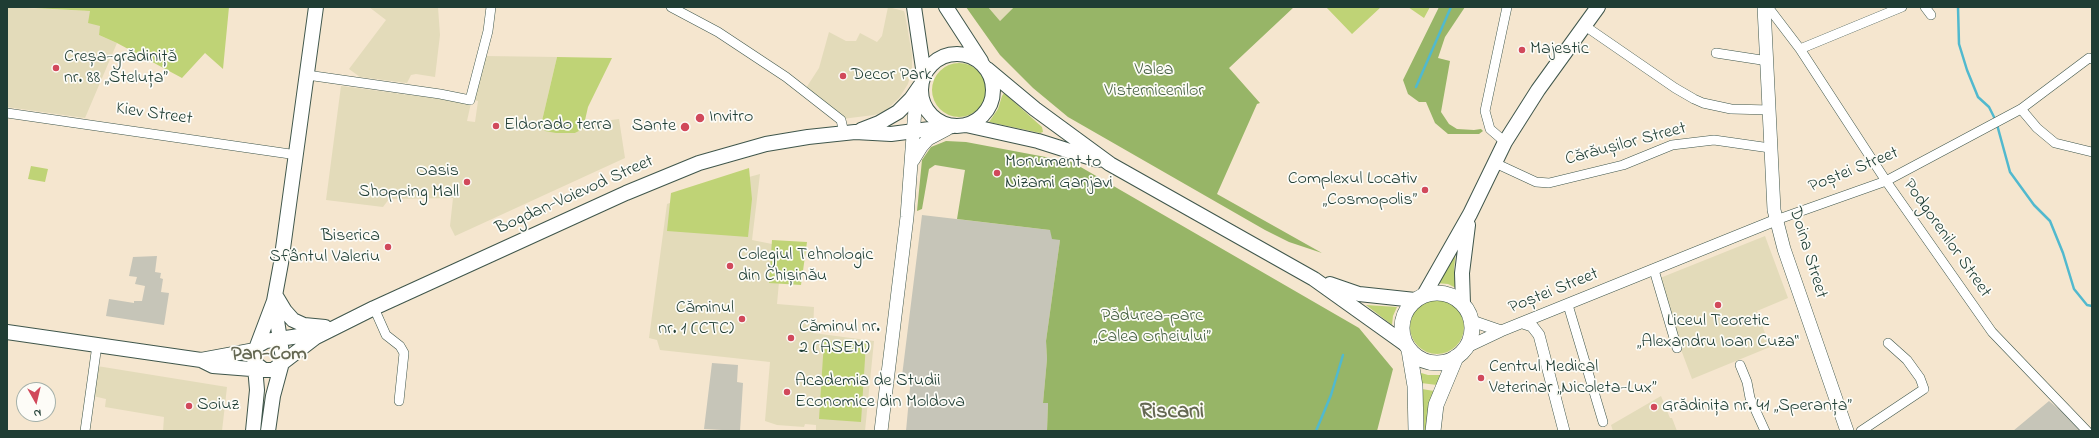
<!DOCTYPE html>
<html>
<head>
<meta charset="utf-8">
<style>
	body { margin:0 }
	#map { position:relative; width:2099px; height:438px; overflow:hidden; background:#f5e6cf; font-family:"Indie Flower",sans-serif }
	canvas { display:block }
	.frame { position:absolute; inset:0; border:8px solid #1f3d34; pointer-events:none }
	.north { position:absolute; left:16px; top:382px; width:40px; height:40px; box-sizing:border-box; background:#fdfcf7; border:1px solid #a4b0a9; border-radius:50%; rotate:172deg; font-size:11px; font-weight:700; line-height:16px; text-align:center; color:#1f3d34 }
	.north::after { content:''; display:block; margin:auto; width:14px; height:18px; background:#d1495b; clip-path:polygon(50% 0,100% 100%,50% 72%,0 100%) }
</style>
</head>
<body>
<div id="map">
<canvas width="2099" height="438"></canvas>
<div class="frame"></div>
<div class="north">N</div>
</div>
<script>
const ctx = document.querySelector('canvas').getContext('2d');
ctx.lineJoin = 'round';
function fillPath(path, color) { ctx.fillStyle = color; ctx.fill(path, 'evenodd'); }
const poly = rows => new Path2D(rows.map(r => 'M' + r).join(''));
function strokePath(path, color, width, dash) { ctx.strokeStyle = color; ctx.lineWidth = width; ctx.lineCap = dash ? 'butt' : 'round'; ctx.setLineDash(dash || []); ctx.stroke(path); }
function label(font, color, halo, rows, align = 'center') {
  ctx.font = font + ' "Indie Flower",sans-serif'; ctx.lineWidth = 3.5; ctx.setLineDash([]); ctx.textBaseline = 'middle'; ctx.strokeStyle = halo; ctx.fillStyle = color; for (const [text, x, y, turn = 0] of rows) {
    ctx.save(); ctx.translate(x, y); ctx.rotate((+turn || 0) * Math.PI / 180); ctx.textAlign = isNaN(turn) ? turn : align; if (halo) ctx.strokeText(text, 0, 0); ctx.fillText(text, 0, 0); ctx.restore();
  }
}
fillPath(poly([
	[7,7,90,11,101,26,99,35,117,43,85,118,7,107],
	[369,7,438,7,440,35,435,77,416,74,411,75,407,83,360,77,349,69,386,20],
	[888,7,904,11,905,14,912,55,912,68,908,84,899,98,884,112,874,115,842,119,806,88,819,68,829,32,846,41,856,41,860,33,877,42,882,36],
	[988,7,1014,7,1000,21],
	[485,56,557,57,541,125,575,133,597,122,619,119,625,158,455,236,450,226,453,198,389,199,383,207,326,200,341,86,471,103,467,121,475,122,478,101,472,100],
	[760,174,752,240,802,250,779,282,777,304,814,307,813,333,874,341,865,431,816,431,816,425,805,424,804,427,777,425,765,421,770,362,660,350,657,340,649,338,667,204,712,187],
	[1765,236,1788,298,1757,311,1770,347,1692,379,1655,280],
	[97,366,227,387,222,431,163,431,164,417,105,407,106,399,93,396],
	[1661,396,1670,418,1672,418,1677,431,1613,431,1611,425]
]), '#e3dbba');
fillPath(poly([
	[922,215,1050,230,1060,240,1046,341,1047,359,1043,403,1048,403,1047,431,906,431,911,377,902,376],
	[157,256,155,272,161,273,160,278,163,279,161,292,169,293,164,325,106,316,109,299,134,303,134,301,142,301,145,286,135,284,137,277,129,276,133,257],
	[712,363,738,365,737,382,743,383,740,431,704,429],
	[2049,401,2071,419,2082,431,2013,431]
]), '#c6c5b8');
fillPath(poly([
	[15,7,229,7,223,69,205,53,182,78,117,43,99,35,100,26,88,23,90,11],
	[1326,7,1381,7,1352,34],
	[1408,7,1430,7,1424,18],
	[557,57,612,58,588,107,583,129,575,133,556,133,545,131,541,125],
	'932 90a27 27 0 1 1 54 0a27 27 0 1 1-54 0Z',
	[1004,93,1042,127,1043,132,1040,133,989,122,998,109,1002,96],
	[31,166,48,169,45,182,28,179],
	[749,168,752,199,748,237,667,231,671,193],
	[772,240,807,242,801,285,769,283],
	[1456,250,1454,269,1456,288,1448,284,1436,283],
	'1410 327a27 27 0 1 1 54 0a27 27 0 1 1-54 0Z',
	[1366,305,1397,307,1393,316,1392,325],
	[824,341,866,343,861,422,819,419],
	[1418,372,1428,375,1441,375,1437,385,1421,383],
	[1422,389,1434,391,1427,431,1423,431,1424,419]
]), '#bfd376');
fillPath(poly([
	[966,7,988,7,1000,21,1014,7,1294,7,1229,68,1260,103,1257,104,1217,194,1322,253,1289,242,1265,230,1068,117,1033,88,1000,55],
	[1439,7,1465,7,1445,37,1438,58,1450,61,1441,112,1449,124,1457,129,1474,130,1481,129,1483,131,1479,134,1448,134,1435,123,1426,102,1419,102,1408,94,1403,80],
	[946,141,966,142,1072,162,1359,328,1393,369,1377,431,1047,431,1048,403,1043,403,1047,359,1046,341,1060,240,1052,239,1050,230,957,219,965,170,935,165,929,169,922,209,917,211,922,160,931,147]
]), '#97b567');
strokePath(poly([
	[1958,7,1959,44,1967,70,1978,97,1989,107,1996,121,2010,172,2034,205,2050,221,2063,253,2074,289,2087,305,2092,306],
	[1416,87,1451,7],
	[1316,431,1331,395,1343,355]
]), '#51b9ce', 2.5);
const minor = poly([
	[671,7,718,32,786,77,841,120,844,133],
	[1768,7,1800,49,1886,181,1992,332,2087,431],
	[1925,7,1931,15],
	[1585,26,1675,88,1694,99,1703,103,1731,109,1770,110],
	[1800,49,1902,7],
	[1716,53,1768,61],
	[307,75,440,94,470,100,488,31,491,7],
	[2021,109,2037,128,2055,143,2092,152],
	[7,113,297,155],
	[1505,142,1490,129,1485,111,1507,7],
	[1495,163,1536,182,1549,183,1623,165,1672,145,1714,140,1770,148],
	[1776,220,1886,181,2021,109,2089,58,2092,59],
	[1654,270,1677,348],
	[1568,305,1603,422],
	[374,308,386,335,400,346,404,353,399,401],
	[1740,365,1747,382,1750,398,1765,431],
	[85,431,97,345],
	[1861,431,1924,389,1920,378,1907,360,1888,343]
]);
const tertiary = poly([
	[1472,321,1501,331],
	[1523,323,1532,326,1539,335,1564,431],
	[1465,348,1501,331,1776,220]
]);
const secondary = poly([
	[1764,7,1774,210,1784,249,1847,431],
	[913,160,921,147,928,139,947,129],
	[881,431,907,217,915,109,920,87]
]);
const primary = poly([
	[914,7,924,75],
	[946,7,981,61],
	'921 90a36 36 0 1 1 72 0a36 36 0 1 1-72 0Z',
	[987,69,1035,109,1110,164,1314,279,1405,344],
	[966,125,1038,141,1098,160],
	[861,130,879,123,898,112,911,99,920,86],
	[1330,284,1359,294,1415,300],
	[1424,295,1470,214,1505,142,1538,90,1598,7],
	[276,296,285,311,293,320,304,325,325,327],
	[1463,304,1462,273,1468,225],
	[7,332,201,360,213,366,264,370],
	[257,346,274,301,281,263,316,7],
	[254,359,256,364,264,370,273,370,316,337,374,308,626,193,699,163,766,144,808,137,855,132,891,134,953,126],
	[201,360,255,350],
	[253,431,257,390,254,355,257,346,266,341,319,333],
	[268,431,273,396,283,359,274,301]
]);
const trunk = poly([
	'1402 328a35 35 0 1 1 70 0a35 35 0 1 1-70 0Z',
	[1409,350,1415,386,1416,431],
	[1433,431,1436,405,1456,357]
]);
strokePath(minor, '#3f564b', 10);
strokePath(tertiary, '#3f564b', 12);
strokePath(secondary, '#3f564b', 14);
strokePath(primary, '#3f564b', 16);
strokePath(trunk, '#3f564b', 16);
strokePath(minor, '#fff', 9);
strokePath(tertiary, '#fff', 11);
strokePath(secondary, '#fff', 13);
strokePath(primary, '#fff', 14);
strokePath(trunk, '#fff', 15);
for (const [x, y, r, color] of [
	[1522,50,4,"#d1495b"],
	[56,68,4,"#d1495b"],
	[843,76,4,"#d1495b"],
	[700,118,5,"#d1495b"],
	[496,126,4,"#d1495b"],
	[685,127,5,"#d1495b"],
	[997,173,4,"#d1495b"],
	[467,182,4,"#d1495b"],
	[1425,190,4,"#d1495b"],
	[388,247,4,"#d1495b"],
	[730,266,4,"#d1495b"],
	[1718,305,4,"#d1495b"],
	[742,319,4,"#d1495b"],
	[791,338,4,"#d1495b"],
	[1481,378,4,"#d1495b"],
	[787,392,4,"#d1495b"],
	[189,406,4,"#d1495b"],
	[1654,407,4,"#d1495b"]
]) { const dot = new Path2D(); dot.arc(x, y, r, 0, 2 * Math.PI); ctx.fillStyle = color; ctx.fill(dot); strokePath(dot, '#fdfcf7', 1.5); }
label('18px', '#1f3d34', '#fdfcf7', [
	["Majestic",1530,50],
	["Creșa-grădiniță",64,58],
	["nr. 88 „Steluța”",64,79],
	["Decor Park",851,76],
	["Invitro",709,118],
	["Eldorado terra",504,126],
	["Sante",676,127,"right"],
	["Monument to",1005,163],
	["Nizami Ganjavi",1005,184],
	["Oasis",459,172,"right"],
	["Shopping Mall",459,193,"right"],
	["Complexul Locativ",1417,180,"right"],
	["„Cosmopolis”",1417,201,"right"],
	["Biserica",380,237,"right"],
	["Sfântul Valeriu",380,258,"right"],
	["Colegiul Tehnologic",738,256],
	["din Chișinău",738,277],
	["Căminul",734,309,"right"],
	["nr. 1 (CTC)",734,330,"right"],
	["Liceul Teoretic",1718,322,"center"],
	["„Alexandru Ioan Cuza“",1718,343,"center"],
	["Căminul nr.",799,328],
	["2 (ASEM)",799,349],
	["Centrul Medical",1489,368],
	["Veterinar „Nicoleta-Lux”",1489,389],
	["Academia de Studii",795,382],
	["Economice din Moldova",795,403],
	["Soiuz",197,406],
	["Grădinița nr. 41 „Speranța”",1662,407]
], 'left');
label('18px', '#476244', '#fdfcf7', [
	["Valea",1154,71],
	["Visternicenilor",1154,92],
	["Pădurea-parc",1152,317],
	["„Calea Orheiului”",1152,338]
]);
label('18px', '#1f3d34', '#fdfcf7', [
	["Kiev Street",154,115,8],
	["Cărăușilor Street",1626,145,-15],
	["Poștei Street",1854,171,-22],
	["Bogdan-Voievod Street",575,196,-24],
	["Podgorenilor Street",1946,239,55],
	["Doina Street",1807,253,73],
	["Poștei Street",1554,292,-22]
]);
label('bold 20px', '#656852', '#fdfcf7', [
	["Pan-Com",269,356]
]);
label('bold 22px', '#656852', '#fdfcf7', [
	["Riscani",1172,413]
]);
</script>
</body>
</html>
